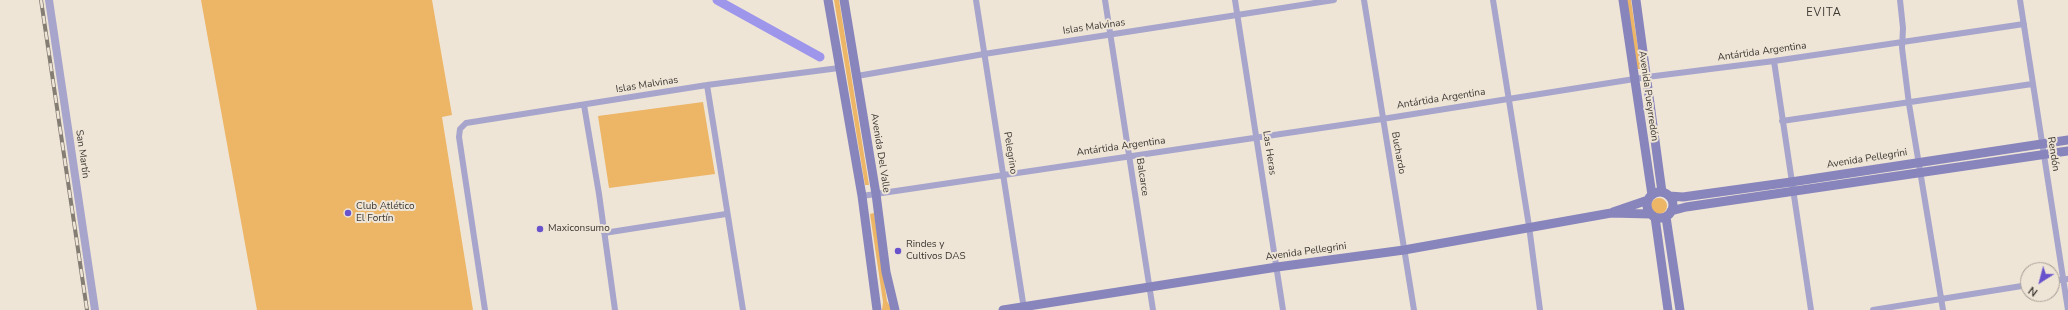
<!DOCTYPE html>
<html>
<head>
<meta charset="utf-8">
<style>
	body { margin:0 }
	#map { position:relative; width:2068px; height:310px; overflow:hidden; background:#efe5d7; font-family:"Nunito Sans",sans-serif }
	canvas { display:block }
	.north { position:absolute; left:2020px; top:262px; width:40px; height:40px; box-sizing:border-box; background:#efe5d7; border:1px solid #a79f95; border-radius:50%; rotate:216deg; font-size:11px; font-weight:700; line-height:16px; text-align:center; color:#3b3731 }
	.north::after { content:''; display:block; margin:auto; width:14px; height:18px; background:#6953cc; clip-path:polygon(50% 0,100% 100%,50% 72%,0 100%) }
</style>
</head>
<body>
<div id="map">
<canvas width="2068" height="310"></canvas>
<div class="north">N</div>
</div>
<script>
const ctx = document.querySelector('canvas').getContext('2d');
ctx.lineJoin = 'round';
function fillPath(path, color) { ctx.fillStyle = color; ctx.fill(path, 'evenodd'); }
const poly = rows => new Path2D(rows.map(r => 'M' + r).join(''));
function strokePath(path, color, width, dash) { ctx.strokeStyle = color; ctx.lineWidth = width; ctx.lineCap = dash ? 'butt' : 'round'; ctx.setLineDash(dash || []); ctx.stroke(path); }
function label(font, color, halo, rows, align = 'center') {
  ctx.font = font + ' "Nunito Sans",sans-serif'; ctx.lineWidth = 4; ctx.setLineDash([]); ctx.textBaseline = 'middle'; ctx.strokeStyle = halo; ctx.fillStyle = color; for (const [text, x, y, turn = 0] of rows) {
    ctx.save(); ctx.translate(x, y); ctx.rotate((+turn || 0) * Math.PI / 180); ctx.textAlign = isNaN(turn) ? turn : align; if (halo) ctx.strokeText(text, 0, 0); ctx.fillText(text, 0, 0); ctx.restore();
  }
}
fillPath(poly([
	[201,0,432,0,452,115,442,117,473,310,257,310],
	[834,0,839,0,869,185,865,185],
	[1626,0,1631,0,1641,69,1636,69],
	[703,102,715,174,609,188,598,116],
	'1651 206a8 8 0 1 1 16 0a8 8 0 1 1-16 0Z',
	[874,213,887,301,892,310,882,310,883,302,870,214]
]), '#edb566');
strokePath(poly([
	[717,0,820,57]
]), '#9e96ea', 9);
strokePath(poly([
	[976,0,1024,309],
	[1105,0,1153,310],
	[1235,0,1283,310],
	[1364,0,1414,310],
	[1493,0,1529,226,1540,310],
	[1900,0,1903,28,1902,48,1909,104,1943,310],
	[2020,0,2068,310],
	[1774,61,1811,310],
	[857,76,984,54,1334,0],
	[707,85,743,310],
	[584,105,599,194,615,310],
	[1782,121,2032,84],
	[862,196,1382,119,1647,77,1774,61,2024,24],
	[604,233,726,214],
	[2052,281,2068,279],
	[485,310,459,137,460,129,466,123,707,85,839,68],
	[1873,310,2028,285]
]), '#a7a5cb', 6);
strokePath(poly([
	[49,0,95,310]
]), '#a7a5cb', 8);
strokePath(poly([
	[828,0,862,196,877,310],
	[844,0,876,194,886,272,895,310],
	[1623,0,1652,195],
	[1636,0,1662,192],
	'1647 205a13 13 0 1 1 26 0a13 13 0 1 1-26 0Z',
	[1669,196,1683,197,1791,182,2068,140],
	[1671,211,1686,207,2068,151],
	[1613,212,1648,200],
	[1655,217,1668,310],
	[1666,217,1680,310],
	[1003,310,1277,267,1404,250,1611,213,1650,214]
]), '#8885bc', 9);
const rail = poly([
	[41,0,87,310]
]);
strokePath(rail, '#847d74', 4);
strokePath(rail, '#efe5d7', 2.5, [8]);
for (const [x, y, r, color] of [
	[348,213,4,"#6953cc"],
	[540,229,4,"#6953cc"],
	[898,251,4,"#6953cc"]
]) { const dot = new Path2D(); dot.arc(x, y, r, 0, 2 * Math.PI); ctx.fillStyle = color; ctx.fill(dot); strokePath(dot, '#efe5d7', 1.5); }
label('10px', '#3b3731', '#efe5d7', [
	["Islas Malvinas",1094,27,-8],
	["Antártida Argentina",1762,52,-8],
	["Islas Malvinas",647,85,-9],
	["Avenida Pueyrredón",1648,96,82],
	["Antártida Argentina",1441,99,-9],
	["Antártida Argentina",1121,147,-8],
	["Avenida Del Valle",880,153,81],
	["Pelegrino",1010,153,81],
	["Las Heras",1269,153,81],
	["Buchardo",1398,153,80],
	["San Martín",82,154,82],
	["Rendón",2053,154,81],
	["Avenida Pellegrini",1867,159,-9],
	["Balcarce",1142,177,81],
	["Avenida Pellegrini",1306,252,-8]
]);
label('10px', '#3b3731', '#efe5d7', [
	["Club Atlético",356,207],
	["El Fortín",356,219],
	["Maxiconsumo",548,229],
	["Rindes y",906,245],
	["Cultivos DAS",906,257]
], 'left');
ctx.letterSpacing = '1px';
label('11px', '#3b3731', '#efe5d7', [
	["EVITA",1824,13]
]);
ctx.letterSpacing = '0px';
</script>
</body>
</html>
